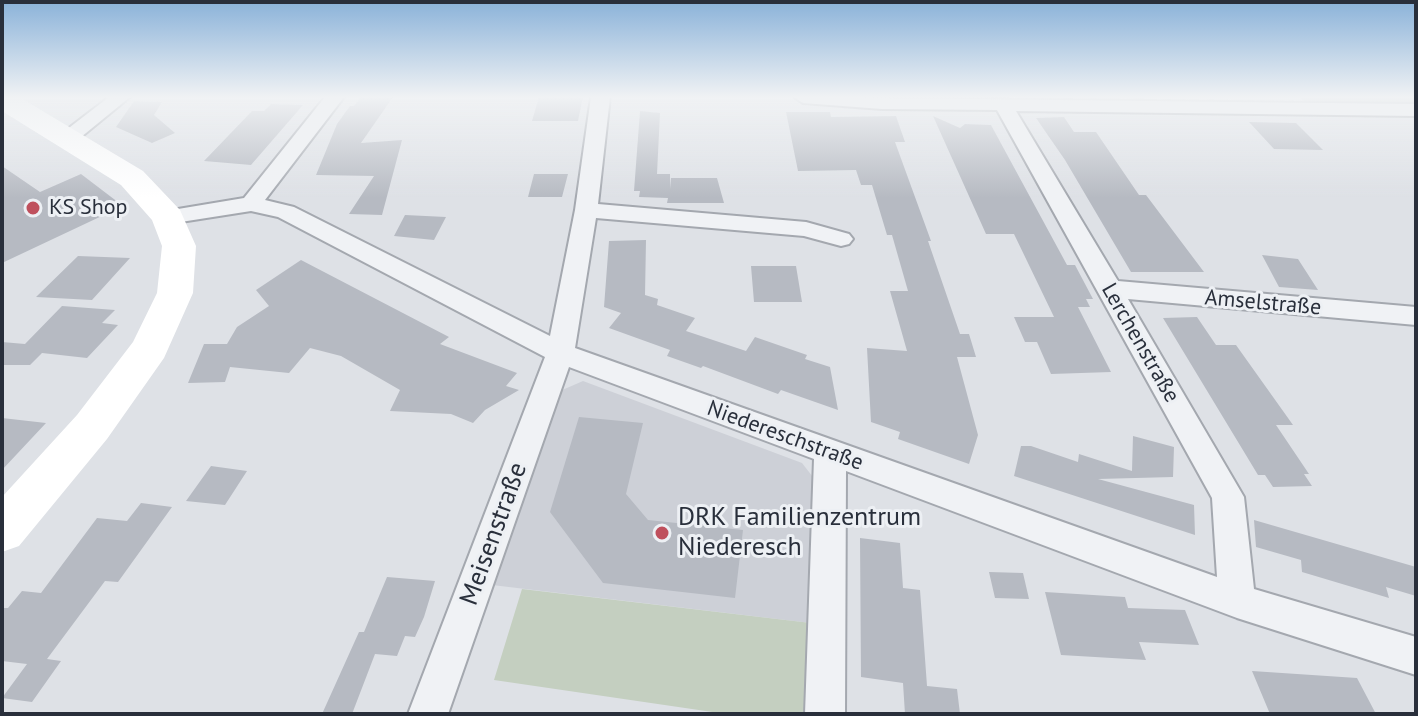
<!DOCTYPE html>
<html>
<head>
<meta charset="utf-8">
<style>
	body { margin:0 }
	#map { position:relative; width:1418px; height:716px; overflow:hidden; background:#dee1e6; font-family:"PT Sans",sans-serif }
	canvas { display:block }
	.frame { position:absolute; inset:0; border:4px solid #292f3b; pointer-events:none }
</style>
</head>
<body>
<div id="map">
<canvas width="1418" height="716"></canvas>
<div class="frame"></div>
</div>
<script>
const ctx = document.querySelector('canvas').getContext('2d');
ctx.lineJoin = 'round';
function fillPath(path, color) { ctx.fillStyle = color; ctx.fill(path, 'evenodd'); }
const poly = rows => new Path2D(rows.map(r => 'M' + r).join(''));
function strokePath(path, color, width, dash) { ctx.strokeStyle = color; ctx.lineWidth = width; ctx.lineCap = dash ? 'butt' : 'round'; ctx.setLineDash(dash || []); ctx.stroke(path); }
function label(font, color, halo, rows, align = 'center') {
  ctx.font = font + ' "PT Sans",sans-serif'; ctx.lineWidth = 6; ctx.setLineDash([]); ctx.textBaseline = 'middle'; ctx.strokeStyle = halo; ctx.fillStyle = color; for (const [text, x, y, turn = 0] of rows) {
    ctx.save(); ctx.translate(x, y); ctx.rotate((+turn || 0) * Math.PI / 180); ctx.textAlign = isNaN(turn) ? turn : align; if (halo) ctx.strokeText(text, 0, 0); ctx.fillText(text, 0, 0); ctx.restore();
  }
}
fillPath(poly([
	[583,381,802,463,816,481,811,623,492,585,560,391]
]), '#cdd0d7');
fillPath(poly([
	[1299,97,1416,97,1416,105,1304,102],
	[522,589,811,623,808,714,726,714,494,680]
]), '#c4cfc0');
fillPath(poly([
	[361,97,393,97,361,143,402,140,382,215,349,214,374,176,316,175,337,124,350,106,354,106],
	[539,97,583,97,578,121,532,121],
	[134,101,162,102,154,115,175,133,152,143,116,127],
	[271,104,303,105,251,165,204,161,252,111,264,111],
	[640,111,660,113,657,174,670,174,670,189,671,178,717,178,724,203,667,203,668,198,639,197,640,191,634,191],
	[786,112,830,112,831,117,896,116,905,142,895,142,931,241,928,241,960,334,969,334,976,357,957,357,978,435,969,464,898,439,900,432,871,422,867,348,907,351,890,291,908,291,892,235,887,235,872,185,861,185,856,170,798,171],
	[933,116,960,128,965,124,991,125,1067,265,1075,265,1093,299,1086,299,1090,307,1078,307,1111,372,1051,374,1037,342,1025,342,1014,317,1054,317,1014,234,986,234],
	[1064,117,1074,132,1096,132,1139,195,1146,195,1204,272,1131,272,1065,160,1036,118],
	[1249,122,1296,123,1323,150,1274,149],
	[2,166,40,192,81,174,123,206,2,263],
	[534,174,568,174,562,197,528,197],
	[405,215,446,217,434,240,394,236],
	[646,240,645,295,658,299,657,305,695,318,686,331,746,351,755,337,807,355,805,359,830,367,838,410,781,390,778,394,703,366,701,368,667,356,670,350,609,328,621,313,604,307,609,241],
	[1262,255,1298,259,1318,290,1279,287],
	[78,256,130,258,92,300,36,297],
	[301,260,449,337,440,344,517,373,506,386,519,390,485,410,473,423,451,414,390,411,400,390,341,356,310,348,289,373,230,367,225,382,188,383,204,344,227,344,237,327,269,306,256,290],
	[751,266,796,266,802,302,754,302],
	[62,306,115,310,102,323,118,325,87,358,42,353,30,365,2,365,2,342,25,344],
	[1197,317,1216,345,1236,345,1293,425,1276,425,1309,474,1304,474,1312,486,1273,487,1265,475,1258,475,1163,318],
	[579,417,643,423,626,494,648,520,743,530,735,598,603,583,550,512],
	[2,418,46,423,2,470],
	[1133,436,1174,447,1173,477,1098,479,1194,505,1195,535,1014,476,1021,446,1031,446,1078,462,1079,454,1132,471],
	[211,466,247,471,225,505,186,501],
	[141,503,172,507,118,582,105,581,47,659,61,661,32,702,2,698,27,664,2,661,2,608,8,608,22,591,41,593,97,518,127,521],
	[1254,520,1416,567,1416,596,1386,587,1389,598,1302,572,1301,560,1256,547],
	[860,538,900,543,903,588,920,590,927,686,957,689,960,714,905,714,903,683,861,677],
	[989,572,1023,573,1029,599,995,598],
	[387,577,435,581,424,617,415,637,405,636,397,656,375,654,352,714,322,714,359,632,364,632],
	[1045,592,1125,597,1128,608,1185,610,1199,645,1139,642,1146,660,1061,655],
	[1252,671,1357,678,1376,714,1270,714]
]), '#b6bac2');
const minor = poly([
	[109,97,130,97,75,142,61,142,58,138,61,134,109,97],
	[325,97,344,97,265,200,294,207,550,336,575,210,591,97,610,97,598,204,806,222,849,234,853,239,849,244,841,246,804,236,596,218,575,348,1217,577,1212,498,997,110,882,109,803,103,794,97,1416,104,1416,116,1016,111,1118,281,1416,307,1416,325,1128,299,1244,497,1254,589,1416,637,1416,675,1237,618,846,471,845,714,805,714,814,459,569,367,448,714,408,714,545,357,278,217,251,211,168,224,160,222,156,217,160,212,244,198,325,97]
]);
strokePath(minor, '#a4a8af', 4);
fillPath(minor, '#f0f2f5');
fillPath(poly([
	[2,97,19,97,143,171,180,210,196,246,193,293,164,358,107,439,19,546,2,552,2,497,77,415,133,342,157,293,162,246,152,220,121,185,2,111,2,97]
]), '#fff');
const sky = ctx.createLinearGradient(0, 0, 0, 198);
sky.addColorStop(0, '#8ab2d9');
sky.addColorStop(0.49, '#f0f2f4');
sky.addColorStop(1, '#f0f2f400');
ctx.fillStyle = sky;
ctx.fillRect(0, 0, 1418, 198);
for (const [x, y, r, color] of [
	[33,208,8,"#bf505d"],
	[662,533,8,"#bf505d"]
]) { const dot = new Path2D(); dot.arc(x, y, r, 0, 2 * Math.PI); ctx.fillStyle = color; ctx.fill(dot); strokePath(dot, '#edf0f4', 3); }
label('22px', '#292f3b', '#edf0f4', [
	["KS Shop",49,208]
], 'left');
label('22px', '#292f3b', '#edf0f4', [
	["Amselstraße",1263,303,5],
	["Lerchenstraße",1140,343,60],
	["Niedereschstraße",785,436,20]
]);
label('26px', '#292f3b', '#edf0f4', [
	["DRK Familienzentrum",678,518],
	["Niederesch",678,548]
], 'left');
label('26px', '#292f3b', '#edf0f4', [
	["Meisenstraße",494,534,-70]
]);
</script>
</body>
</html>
